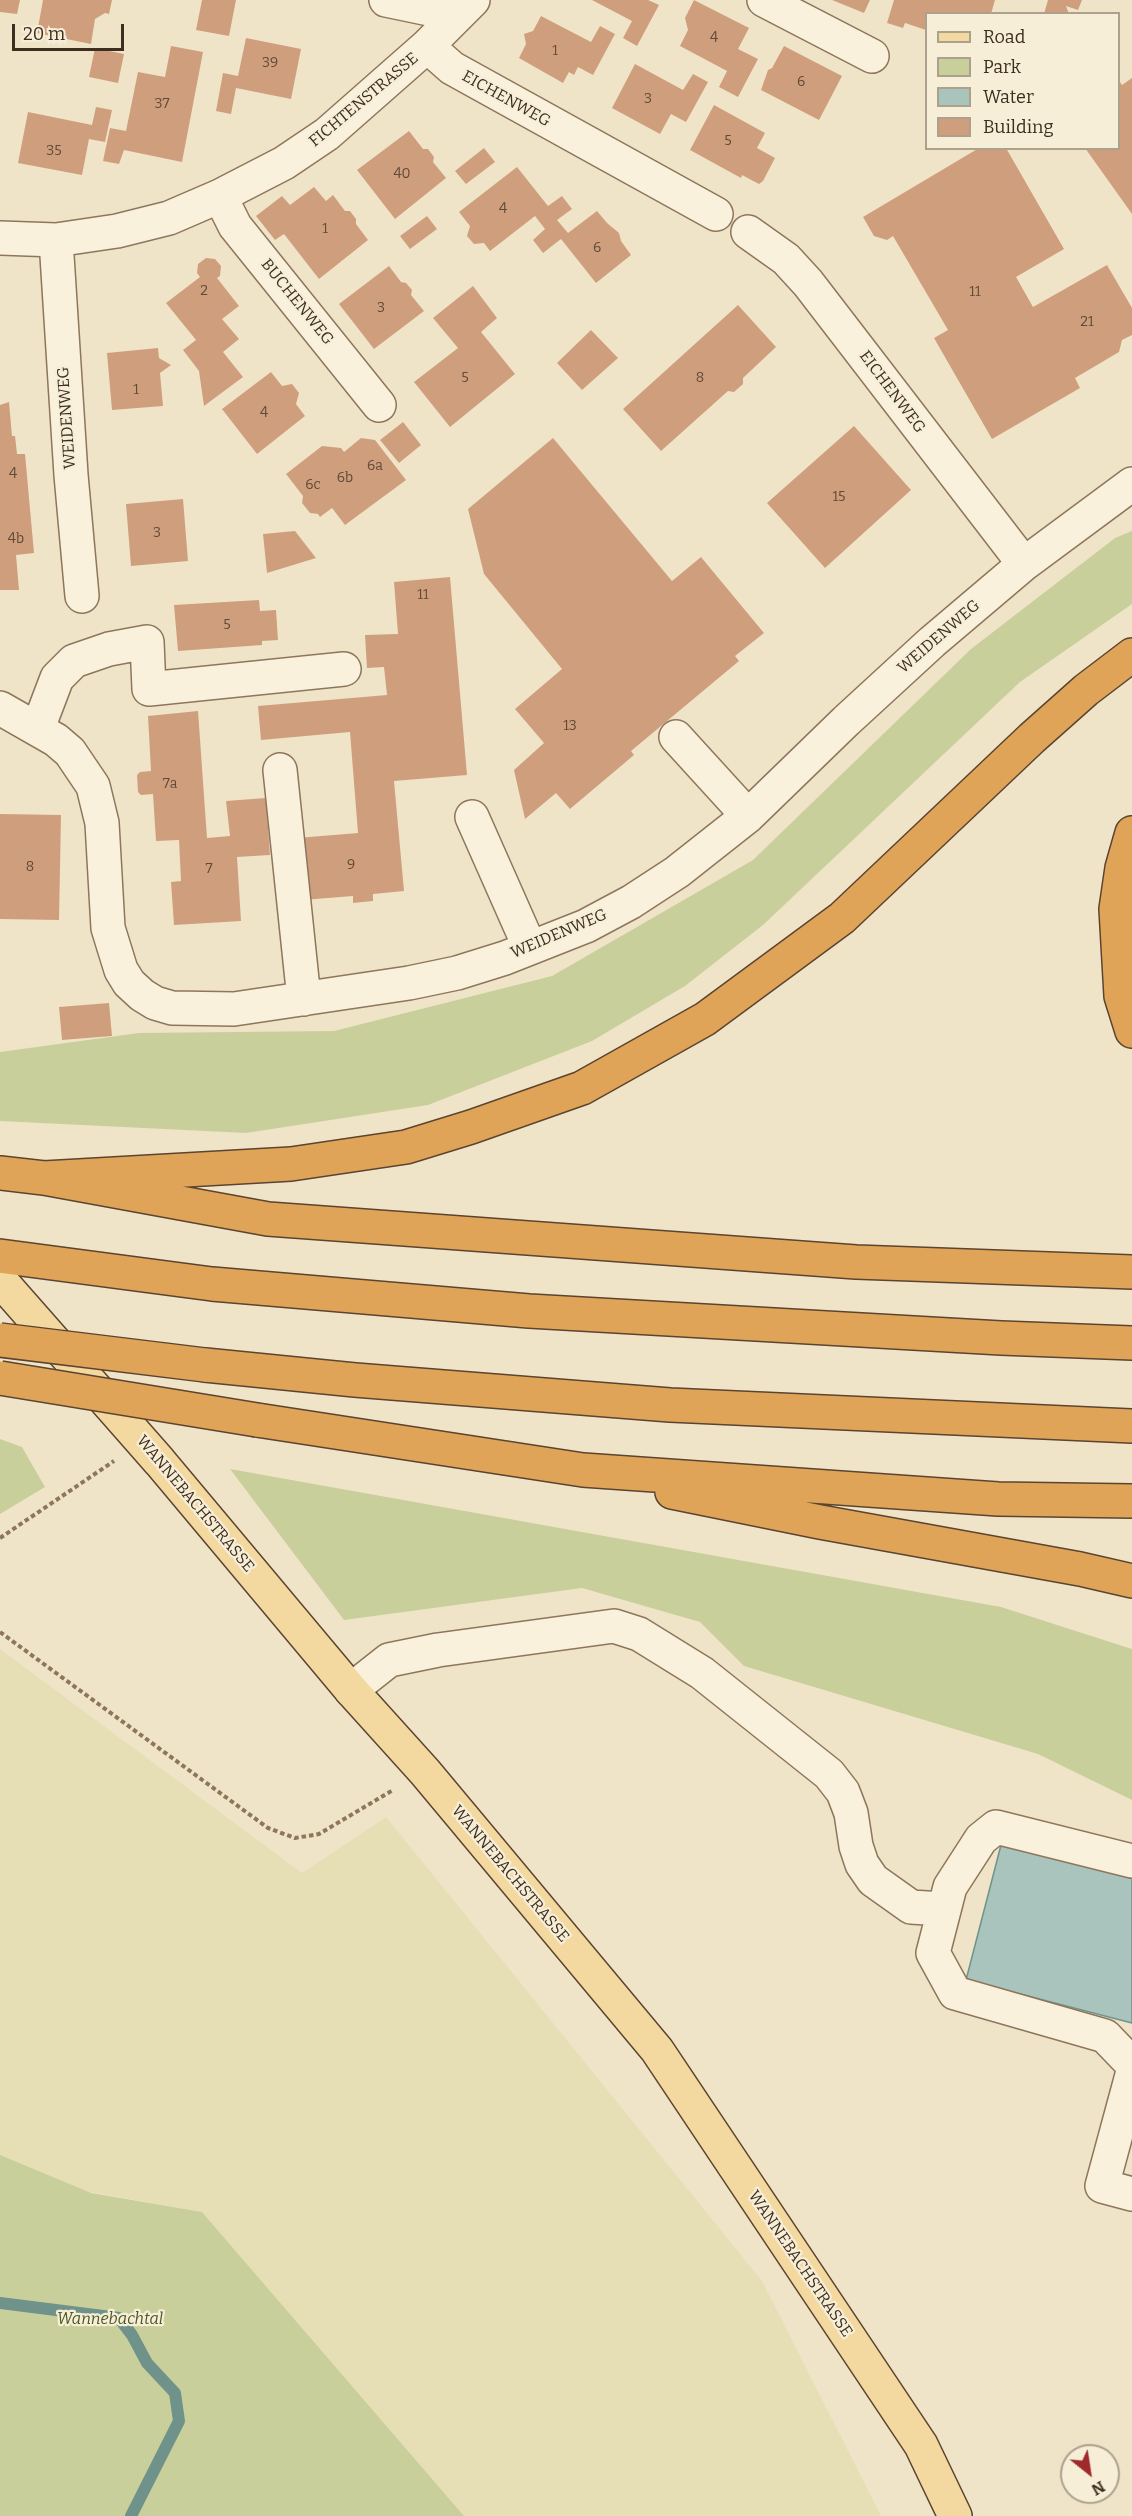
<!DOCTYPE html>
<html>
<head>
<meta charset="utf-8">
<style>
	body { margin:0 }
	#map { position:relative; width:1132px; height:2516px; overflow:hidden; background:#f0e4c8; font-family:Bitter,serif }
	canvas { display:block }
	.legend { position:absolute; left:925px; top:12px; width:195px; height:138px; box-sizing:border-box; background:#f7eed8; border:2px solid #ada18e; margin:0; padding:8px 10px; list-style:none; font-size:18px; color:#3d2e20 }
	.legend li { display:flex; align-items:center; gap:12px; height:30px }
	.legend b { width:30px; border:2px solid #ada18e }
	.north { position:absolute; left:1060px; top:2444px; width:60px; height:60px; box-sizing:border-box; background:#f7eed8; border:2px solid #ada18e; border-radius:50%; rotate:150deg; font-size:16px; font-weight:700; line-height:24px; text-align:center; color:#3d2e20 }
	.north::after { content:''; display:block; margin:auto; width:21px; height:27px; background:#9e2a2b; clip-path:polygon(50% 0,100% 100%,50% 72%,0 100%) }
	.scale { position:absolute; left:12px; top:24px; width:112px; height:27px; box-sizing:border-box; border:3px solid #3d2e20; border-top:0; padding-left:8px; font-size:18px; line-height:21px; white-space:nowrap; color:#3d2e20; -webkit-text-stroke:4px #f7eed8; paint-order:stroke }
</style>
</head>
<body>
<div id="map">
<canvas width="1132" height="2516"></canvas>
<ul class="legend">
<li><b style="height:8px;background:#f3d9a0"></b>Road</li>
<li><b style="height:16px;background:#c9cf9b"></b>Park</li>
<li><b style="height:16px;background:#a9c4bc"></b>Water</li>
<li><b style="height:16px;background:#cf9f7d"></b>Building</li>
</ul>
<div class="north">N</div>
<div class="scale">20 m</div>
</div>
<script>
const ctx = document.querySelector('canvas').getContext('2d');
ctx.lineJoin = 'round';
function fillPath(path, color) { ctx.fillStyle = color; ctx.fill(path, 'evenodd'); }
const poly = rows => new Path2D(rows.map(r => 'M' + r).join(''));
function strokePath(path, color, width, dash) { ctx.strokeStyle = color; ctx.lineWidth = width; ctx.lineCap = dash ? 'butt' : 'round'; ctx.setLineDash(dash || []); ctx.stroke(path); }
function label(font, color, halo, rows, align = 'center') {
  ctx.font = font + ' Bitter,serif'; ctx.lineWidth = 4.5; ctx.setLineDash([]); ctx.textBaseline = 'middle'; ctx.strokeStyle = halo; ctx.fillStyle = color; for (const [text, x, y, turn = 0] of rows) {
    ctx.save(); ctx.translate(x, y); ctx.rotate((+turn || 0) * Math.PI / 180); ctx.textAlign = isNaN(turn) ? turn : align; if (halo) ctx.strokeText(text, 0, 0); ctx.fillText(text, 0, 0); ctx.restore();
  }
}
fillPath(poly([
	[0,1649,302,1873,386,1817,762,2281,881,2516,464,2516,202,2212,0,2176]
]), '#e6deb5');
fillPath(poly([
	[1132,531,1132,604,1020,682,763,925,685,986,592,1041,428,1105,246,1133,0,1121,0,1052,139,1033,334,1031,552,976,753,860,971,649,1115,538],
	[0,1439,22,1447,45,1487,0,1514],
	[230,1469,1001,1607,1132,1649,1132,1800,1038,1754,744,1666,700,1622,582,1588,344,1620],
	[0,2155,91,2193,202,2212,464,2516,0,2516]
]), '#c9cf9b');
const water = poly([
	[1001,1845,1132,1878,1132,2023,966,1980,1001,1845]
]);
fillPath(water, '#a9c4bc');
strokePath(water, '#6f938a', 1.5);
strokePath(poly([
	[0,2303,119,2318,132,2335,147,2363,175,2393,179,2421,131,2516]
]), '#6f938a', 12);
fillPath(poly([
	[0,0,20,0,17,14,0,12],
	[43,0,112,0,109,14,105,13,95,19,91,44,37,33],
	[202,0,236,0,229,36,196,30],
	[592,0,648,0,659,5,637,46,623,38,632,21],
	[694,0,749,28,738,49,758,59,738,97,719,87,727,71,680,46,688,30,685,18],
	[832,0,870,0,864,13],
	[894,0,995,0,991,14,926,14,926,30,905,23,903,28,887,23],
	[1048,0,1082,0,1078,10,1066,6,1069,14,1044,14],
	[541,16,591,42,600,26,615,34,593,75,578,67,574,75,569,72,563,83,519,58,526,44,524,34,533,31],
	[246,38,301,49,291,99,236,88,231,114,216,111,223,73,238,76],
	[171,46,203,52,182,162,124,150,119,164,103,161,110,128,126,131,138,72,165,77],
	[784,46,842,76,819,120,761,90,768,70,772,68],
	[95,48,124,54,118,83,89,77],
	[635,64,683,90,693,74,708,82,686,122,671,114,660,134,612,108],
	[1132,78,1132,214,1085,148,1118,148,1118,79,1122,85],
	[714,105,765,133,757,148,775,158,763,181,759,184,742,175,741,178,690,150],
	[96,107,112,110,105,142,89,139,82,175,18,163,28,112,92,125],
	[409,131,423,149,428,149,434,157,433,162,446,178,395,219,357,170],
	[484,148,495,162,466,184,455,171],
	[979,148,1006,148,1064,249,1016,277,1033,307,1107,265,1132,308,1132,335,1122,340,1119,352,1075,378,1080,388,992,439,934,338,948,330,893,236,887,240,874,236,863,217],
	[517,167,548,206,562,196,572,209,557,220,568,233,597,211,607,223,619,233,621,241,631,255,596,283,561,239,543,253,533,240,545,229,535,216,490,251,484,243,474,244,467,236,470,226,459,212],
	[314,187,326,201,333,195,345,211,350,211,356,219,356,224,368,240,319,279,284,234,275,240,256,216,282,196,290,205],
	[427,216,437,229,410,249,400,236],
	[206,258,215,259,221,266,220,276,217,278,239,306,222,319,239,339,223,352,243,377,204,406,199,371,183,350,196,340,166,303,200,277,197,273,198,264],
	[389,266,401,282,406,283,412,290,411,295,424,311,374,349,339,304],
	[473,286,497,318,481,332,515,374,450,427,414,382,458,348,433,318],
	[738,305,776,347,743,378,743,384,734,392,728,391,661,451,623,409],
	[591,330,618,358,582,390,557,363],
	[158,348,159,358,171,365,160,373,163,406,112,410,107,353],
	[271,372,282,386,292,384,299,393,296,404,305,416,257,454,222,409],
	[9,402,12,436,15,436,17,454,25,454,34,553,16,555,19,590,0,590,0,405],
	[403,422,421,445,399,463,380,440],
	[854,426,911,490,825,568,767,503],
	[361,438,375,440,406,480,345,525,332,508,320,517,318,514,310,513,302,503,303,496,286,474,322,446,341,448,344,452],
	[553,438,672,581,701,557,764,633,735,656,739,661,631,751,634,755,570,809,556,793,525,819,514,770,544,743,515,709,562,669,484,574,468,509],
	[183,499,188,561,131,566,126,504],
	[295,531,316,558,267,573,263,534],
	[450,577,467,775,394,781,404,891,373,894,373,901,353,903,353,896,303,900,297,838,358,833,350,732,261,740,258,706,387,695,384,667,367,668,365,635,398,634,394,582],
	[259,600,260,611,276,610,278,640,262,641,262,645,178,651,174,605],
	[198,711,207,838,230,836,226,801,266,798,270,855,237,857,241,921,174,925,171,882,181,881,179,840,156,841,153,794,141,795,138,792,137,775,140,772,151,771,148,716],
	[0,814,61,815,59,920,0,919],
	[109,1003,112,1036,62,1040,59,1007]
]), '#cf9f7d');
const minor = poly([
	[386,0,458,15],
	[764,0,872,56],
	[427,46,452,68,716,214],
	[220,196,235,226,379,405],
	[748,232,786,259,808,283,1024,564],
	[0,238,56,240,117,231,169,218,220,196,284,163,327,134,427,46,473,0],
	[56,240,71,475,82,596],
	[0,708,56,740,70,752,93,786,102,823,108,928,121,970,129,983,142,995,155,1003,172,1008,234,1009,409,983,457,973,505,958,586,926,631,902,677,872,748,816,846,721,932,642,1024,564,1132,484],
	[38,728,57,678,74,661,109,649,147,642,149,689,344,669],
	[676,737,748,816],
	[280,770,304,999],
	[472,817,530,948],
	[351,1690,389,1660,438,1650,614,1626,639,1634,702,1673,829,1774,843,1792,851,1813,856,1846,862,1864,873,1880,911,1907,943,1909],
	[1132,1861,996,1827,981,1839,950,1887,933,1953,955,1993,1105,2036,1132,2064],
	[1132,2075,1102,2186,1132,2194]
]);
const major = poly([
	[0,1280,160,1462,351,1690,425,1772,657,2050,921,2445,955,2516]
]);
const highway = poly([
	[1132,833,1122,868,1116,909,1121,996,1132,1031],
	[0,1173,44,1178,268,1219,856,1262,1132,1272],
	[44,1178,291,1164,406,1147,471,1127,582,1088,705,1019,842,918,1032,738,1086,690,1132,655],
	[0,1256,212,1284,529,1311,1001,1338,1132,1343],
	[205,1365,355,1380,670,1405,1132,1426],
	[257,1420,583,1470,998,1499,1132,1501],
	[672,1492,820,1522,1080,1569,1132,1581]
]);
strokePath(minor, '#8d765c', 36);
strokePath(major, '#5b4430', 36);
strokePath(highway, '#5b4430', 36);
strokePath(poly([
	[0,1538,114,1461],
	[0,1632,268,1828,295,1838,319,1834,393,1790]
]), '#8d765c', 4, [4.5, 3]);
strokePath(minor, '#faf1dc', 33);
strokePath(major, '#f3d9a0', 33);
strokePath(highway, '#e0a458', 33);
const highwayBridge = poly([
	[0,1340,205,1365],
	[0,1378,257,1420]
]);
strokePath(highwayBridge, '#5b4430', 36, []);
strokePath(highwayBridge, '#e0a458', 33);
label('14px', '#624a37', null, [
	["4",714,38],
	["1",555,51],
	["39",270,63],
	["6",801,82],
	["3",648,99],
	["37",162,104],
	["5",728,141],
	["35",54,151],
	["40",402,174],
	["4",503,209],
	["1",325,229],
	["6",597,248],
	["2",204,291],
	["11",975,292],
	["3",381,308],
	["21",1087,322],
	["5",465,378],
	["8",700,378],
	["1",136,390],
	["4",264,413],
	["6a",375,466],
	["4",13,474],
	["6b",345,478],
	["6c",313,485],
	["15",839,497],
	["3",157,533],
	["4b",16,539],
	["11",423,595],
	["5",227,625],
	["13",570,726],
	["7a",170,784],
	["9",351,865],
	["8",30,867],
	["7",209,869]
]);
label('16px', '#3d2e20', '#f7eed8', [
	["EICHENWEG",506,99,29],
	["FICHTENSTRASSE",364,100,-40],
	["BUCHENWEG",297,302,51],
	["EICHENWEG",892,392,53],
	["WEIDENWEG",67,418,-94],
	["WEIDENWEG",939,637,-41],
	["WEIDENWEG",559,934,-23],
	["WANNEBACHSTRASSE",195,1504,50],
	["WANNEBACHSTRASSE",510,1874,50],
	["WANNEBACHSTRASSE",800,2264,56]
]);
label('italic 16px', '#4d5a26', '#f7eed8', [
	["Wannebachtal",110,2320]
]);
</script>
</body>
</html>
